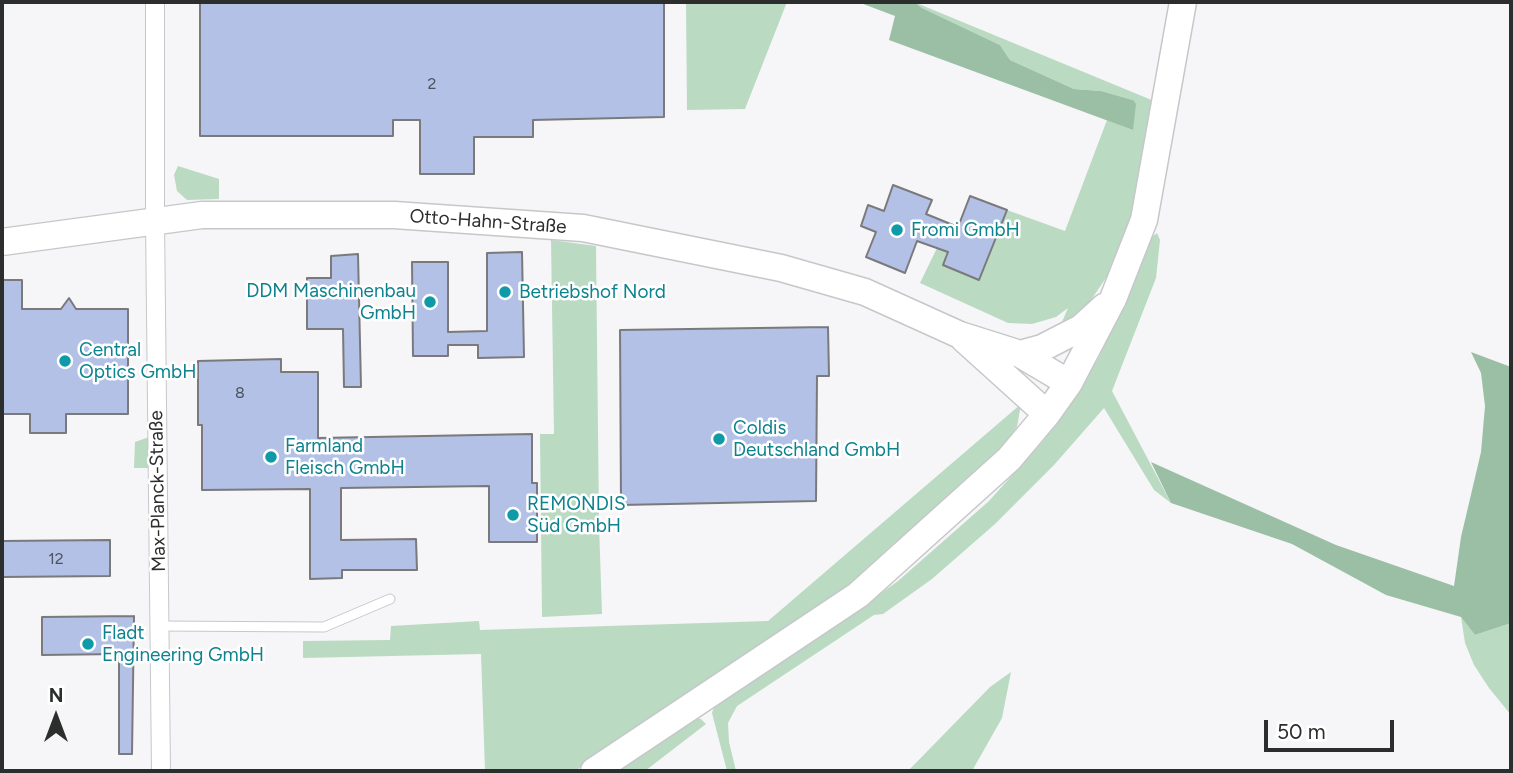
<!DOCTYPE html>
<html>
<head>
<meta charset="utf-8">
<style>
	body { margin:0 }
	#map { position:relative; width:1513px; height:773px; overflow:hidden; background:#f6f6f8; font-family:Figtree,sans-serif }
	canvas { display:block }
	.frame { position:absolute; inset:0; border:4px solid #2c2d2d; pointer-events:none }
	.north { position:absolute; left:21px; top:682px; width:70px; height:70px; -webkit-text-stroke:5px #fff; paint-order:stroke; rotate:0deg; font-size:19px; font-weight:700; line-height:28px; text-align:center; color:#2c2d2d }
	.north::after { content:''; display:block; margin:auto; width:24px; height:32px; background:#2c2d2d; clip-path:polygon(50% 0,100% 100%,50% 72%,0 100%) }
	.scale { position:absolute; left:1264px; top:720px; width:130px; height:32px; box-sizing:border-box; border:4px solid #2c2d2d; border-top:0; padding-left:9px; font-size:21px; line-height:24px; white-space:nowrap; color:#2c2d2d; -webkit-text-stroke:5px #fff; paint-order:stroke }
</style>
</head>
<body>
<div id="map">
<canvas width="1513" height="773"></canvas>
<div class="frame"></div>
<div class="north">N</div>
<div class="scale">50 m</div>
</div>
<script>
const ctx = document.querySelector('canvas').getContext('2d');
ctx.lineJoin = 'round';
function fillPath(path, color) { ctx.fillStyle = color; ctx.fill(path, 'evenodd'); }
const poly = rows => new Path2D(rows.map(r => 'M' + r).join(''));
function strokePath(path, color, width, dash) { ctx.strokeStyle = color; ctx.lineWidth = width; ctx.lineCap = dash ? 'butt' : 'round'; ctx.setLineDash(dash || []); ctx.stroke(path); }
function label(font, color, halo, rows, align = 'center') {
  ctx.font = font + ' Figtree,sans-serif'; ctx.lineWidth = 5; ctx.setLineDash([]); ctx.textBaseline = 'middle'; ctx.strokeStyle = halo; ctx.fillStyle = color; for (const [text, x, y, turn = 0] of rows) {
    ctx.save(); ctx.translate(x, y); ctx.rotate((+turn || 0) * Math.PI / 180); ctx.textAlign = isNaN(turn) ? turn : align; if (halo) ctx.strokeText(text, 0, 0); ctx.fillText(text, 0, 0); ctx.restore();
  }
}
fillPath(poly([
	[686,2,787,2,745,109,687,110],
	[914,2,1154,101,1143,181,1120,257,1085,309,1055,338,1068,308,1056,317,1032,324,1008,323,920,283,937,248,943,247,949,250,943,265,979,280,1007,210,1065,231,1107,120,1133,130,1133,100,1101,91,1074,89,1010,60,1000,45,922,8],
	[178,166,219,179,219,199,187,200,177,191,174,175],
	[1157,233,1160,240,1156,278,1112,391,1171,503,1154,490,1104,408,1054,465,995,524,932,579,883,614,874,615,737,706,728,723,729,742,736,771,727,771,712,713,715,703,846,618,898,581,989,501,1043,441,1075,396,1098,359,1121,312,1146,242],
	[551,240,596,246,599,524,602,614,542,617,540,434,554,434],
	[1021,404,1017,427,1000,450,862,577,792,628,575,771,485,771,481,654,303,658,303,641,390,640,391,626,479,621,480,630,768,621],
	[149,437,150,468,134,468,135,442],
	[1461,617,1475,635,1511,623,1511,715,1489,688,1474,665,1465,643],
	[1011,672,1002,718,972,771,908,771,990,687],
	[696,718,701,719,706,724,645,771,615,771]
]), '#badac2');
fillPath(poly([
	[858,2,914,2,922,8,1000,45,1010,60,1074,89,1101,91,1133,100,1136,104,1133,130,889,40,895,16],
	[1471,352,1511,367,1511,623,1475,635,1461,617,1386,595,1292,544,1171,503,1151,462,1336,545,1454,586,1461,537,1481,452,1485,406,1481,373]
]), '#9abfa4');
const building = poly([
	[416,2,664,2,664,117,533,120,533,137,474,137,474,174,420,174,420,120,393,120,393,136,200,136,200,3,416,2],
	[893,185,932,200,926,214,958,227,970,196,1007,210,979,280,943,265,948,252,917,241,905,273,866,257,876,232,861,226,868,205,884,211,893,185],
	[522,252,524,357,478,358,478,345,448,345,448,356,413,356,412,262,448,262,448,332,487,331,487,253,522,252],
	[358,254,361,387,344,387,343,329,307,329,307,278,331,278,331,256,358,254],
	[2,280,22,280,22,309,61,309,69,298,76,309,128,309,128,414,66,414,66,433,30,433,30,414,2,414,2,280],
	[828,327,829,376,817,376,816,501,621,505,620,330,828,327],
	[281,359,281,372,318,372,318,438,532,434,532,483,537,483,537,542,489,542,489,486,341,488,341,540,416,539,417,570,342,570,342,578,310,579,310,489,202,490,202,425,198,425,198,361,281,359],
	[110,540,110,576,2,577,2,541,110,540],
	[134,616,132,754,119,754,119,654,42,655,42,617,134,616]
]);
fillPath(building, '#b4c1e7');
strokePath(building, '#7a7a7c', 2);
const lane = poly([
	[159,626,324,627,390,599]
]);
const street = poly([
	[155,2,155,220,161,771]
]);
const secondary = poly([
	[2,242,202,215,394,215,583,228,781,268,865,292,960,335,1020,354,1069,383],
	[964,339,1047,414],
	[1020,354,1042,348,1081,328,1104,307],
	[594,771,858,595,1009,459,1047,414,1069,383,1113,299,1144,220,1183,2]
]);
strokePath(lane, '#c6c7c9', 11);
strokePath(street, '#c6c7c9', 20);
strokePath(secondary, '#c6c7c9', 29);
strokePath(lane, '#fff', 9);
strokePath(street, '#fff', 18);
strokePath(secondary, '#fff', 26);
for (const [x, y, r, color] of [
	[897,230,7,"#0f9aa8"],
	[505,292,7,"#0f9aa8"],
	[430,302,7,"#0f9aa8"],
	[65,361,7,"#0f9aa8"],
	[719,439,7,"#0f9aa8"],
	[271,457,7,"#0f9aa8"],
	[513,515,7,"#0f9aa8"],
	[88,644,7,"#0f9aa8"]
]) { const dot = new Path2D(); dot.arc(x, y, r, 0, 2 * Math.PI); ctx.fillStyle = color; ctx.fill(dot); strokePath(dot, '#fff', 2.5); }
label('16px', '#4e525c', null, [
	["2",432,84],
	["8",240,393],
	["12",56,559]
]);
label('19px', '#2c2d2d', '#fff', [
	["Otto-Hahn-Straße",488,222,4],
	["Max-Planck-Straße",158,491,-91]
]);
label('19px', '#0d838f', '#fff', [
	["Fromi GmbH",911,230],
	["DDM Maschinenbau",416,291,"right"],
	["GmbH",416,313,"right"],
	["Betriebshof Nord",519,292],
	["Central",79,350],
	["Optics GmbH",79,372],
	["Coldis",733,428],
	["Deutschland GmbH",733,450],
	["Farmland",285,446],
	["Fleisch GmbH",285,468],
	["REMONDIS",527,504],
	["Süd GmbH",527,526],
	["Fladt",102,633],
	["Engineering GmbH",102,655]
], 'left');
</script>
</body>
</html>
